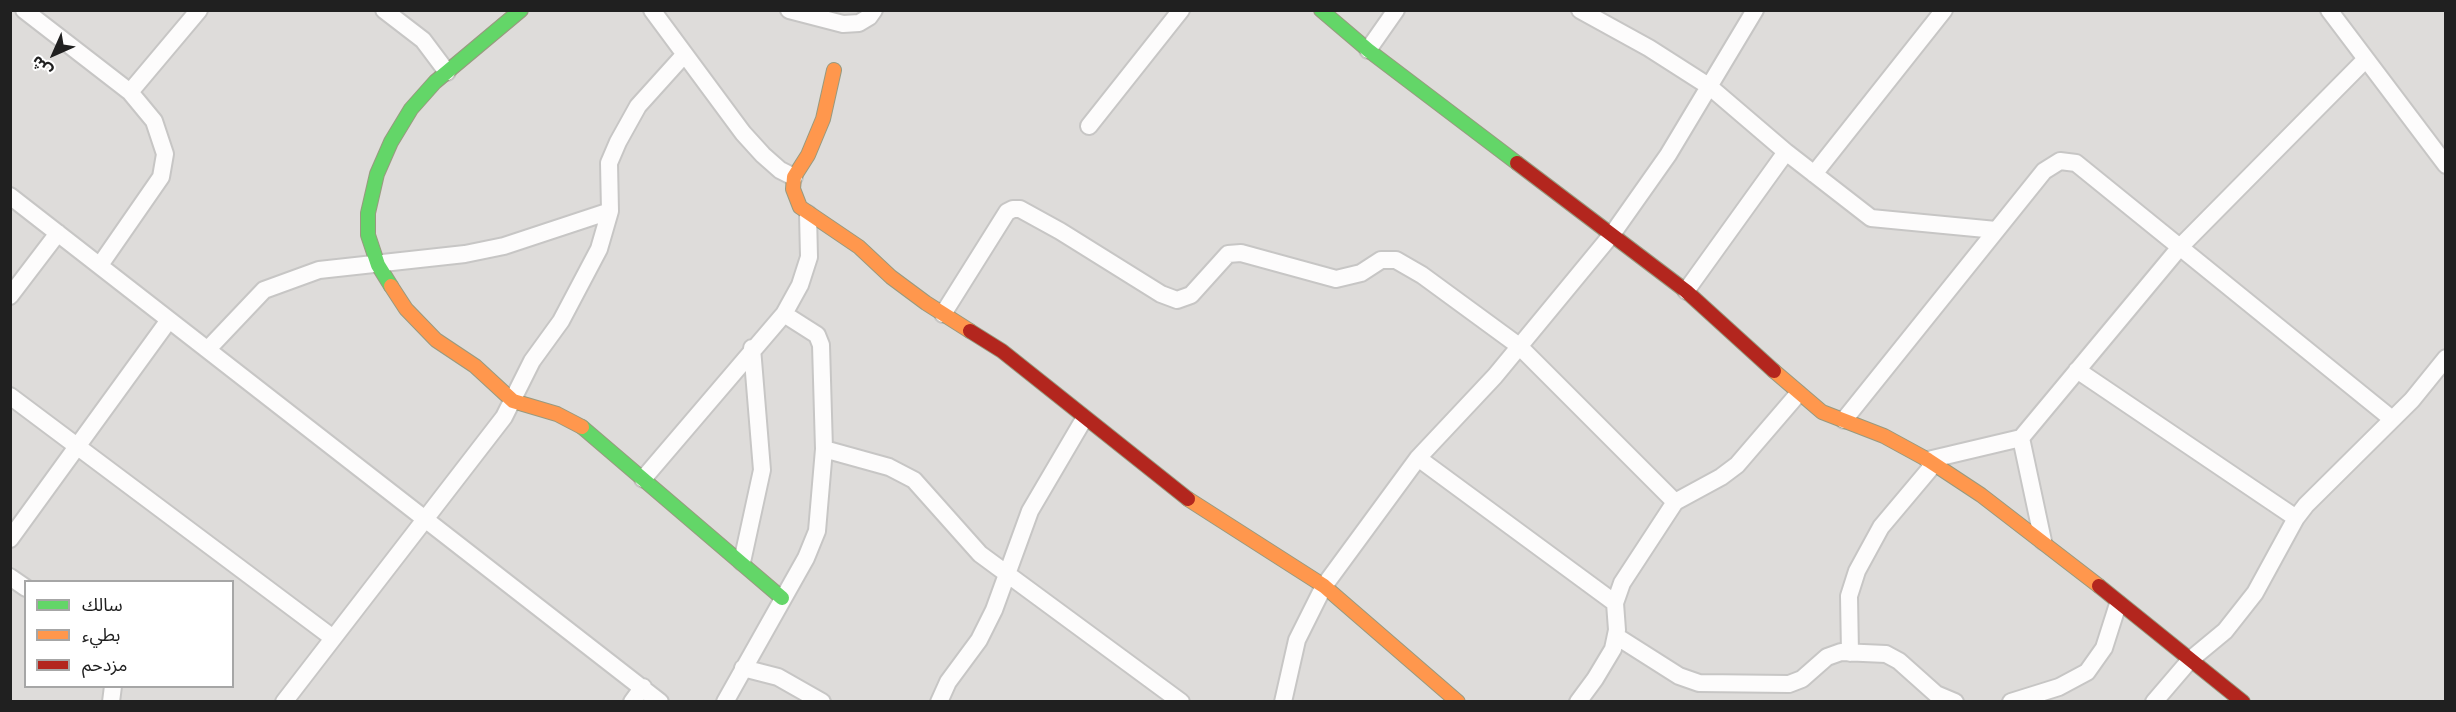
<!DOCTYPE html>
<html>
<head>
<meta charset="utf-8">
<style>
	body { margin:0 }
	#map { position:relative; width:2456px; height:712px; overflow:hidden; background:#efede9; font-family:Lato,"Noto Sans Arabic",sans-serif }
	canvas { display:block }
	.frame { position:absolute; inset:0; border:12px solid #202020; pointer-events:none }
	.legend { position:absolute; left:24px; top:580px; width:210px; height:108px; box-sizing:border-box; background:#fff; border:2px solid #a6a6a6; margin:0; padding:8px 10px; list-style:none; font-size:18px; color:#202020 }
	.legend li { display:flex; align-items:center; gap:12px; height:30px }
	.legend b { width:30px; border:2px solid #a6a6a6 }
	.north { position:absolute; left:24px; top:24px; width:60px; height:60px; -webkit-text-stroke:4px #fff; paint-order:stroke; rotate:225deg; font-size:16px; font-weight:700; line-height:24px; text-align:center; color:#202020 }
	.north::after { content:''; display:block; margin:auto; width:21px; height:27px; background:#202020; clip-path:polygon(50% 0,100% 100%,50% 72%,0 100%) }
</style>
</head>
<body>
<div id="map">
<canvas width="2456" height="712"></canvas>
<div class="frame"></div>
<ul class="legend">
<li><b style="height:8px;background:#63d668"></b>سالك</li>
<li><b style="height:8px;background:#ff974d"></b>بطيء</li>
<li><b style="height:8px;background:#b3261e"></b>مزدحم</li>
</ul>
<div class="north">ش</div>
</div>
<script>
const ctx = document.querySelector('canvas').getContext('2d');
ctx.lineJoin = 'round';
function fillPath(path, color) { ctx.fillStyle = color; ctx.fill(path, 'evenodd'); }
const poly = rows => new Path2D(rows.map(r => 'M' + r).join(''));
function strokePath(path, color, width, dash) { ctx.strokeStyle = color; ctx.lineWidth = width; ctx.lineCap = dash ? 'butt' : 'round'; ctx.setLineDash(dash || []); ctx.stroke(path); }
fillPath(poly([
	[10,11,2445,11,2445,701,11,701],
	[26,582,232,582,232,686,26,686]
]), '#dedcda');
const street = poly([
	[24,10,130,92,154,121,165,154,161,177,100,265],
	[384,10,423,40,447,72],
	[652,10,743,133,763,155,780,170,794,177],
	[789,10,843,24,859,23,869,17,874,10],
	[1580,10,1649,48,1710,87,1786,152,1871,218,1996,230],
	[2329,10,2446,165],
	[1368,50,1396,10],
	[130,92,199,10],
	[1089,126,1181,10],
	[1814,174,1944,10],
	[10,196,660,702],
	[1686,291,1786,152],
	[10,296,58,233],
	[943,314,1007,212,1013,209,1020,209,1060,231,1161,294,1177,300,1191,295,1228,254,1241,253,1336,279,1361,273,1381,260,1396,260,1422,275,1519,346,1675,502],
	[208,349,264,290,319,270,465,254,504,246,610,211],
	[2077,370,2296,518],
	[10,396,333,638],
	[1844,420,2044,171,2060,161,2076,163,2392,419],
	[2021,438,2043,541],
	[824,449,889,467,914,480,980,554,1181,702],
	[1418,458,1615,603],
	[1928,460,2021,438,2180,247,2365,60],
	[643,479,784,314,800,285,809,257,808,214],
	[10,539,169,320],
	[742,562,762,470,752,348],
	[10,577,26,588],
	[1616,636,1679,676,1699,683,1789,684,1802,679,1827,657,1841,652,1886,654,1899,661,1936,694,1955,702],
	[1850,653,1849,596,1857,571,1881,527,1934,464],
	[743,668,778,677,822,702],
	[111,702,113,686],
	[284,702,504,417,532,361,561,321,599,249,610,211,609,163,618,142,638,106,684,55],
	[632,702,643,687],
	[725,702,806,558,817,531,824,449,821,345,817,335,784,314],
	[939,702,948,682,979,640,994,610,1030,511,1084,419],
	[1283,702,1297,640,1324,586,1418,458,1495,376,1613,233,1668,155,1755,10],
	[1578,702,1595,679,1613,649,1617,630,1615,603,1622,583,1675,502,1721,477,1737,465,1798,394],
	[2011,702,2059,687,2087,672,2104,648,2118,604],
	[2154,702,2190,660,2225,631,2255,593,2296,518,2306,505,2412,400,2446,358]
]);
const fast = poly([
	[1321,10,1368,50,1517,163],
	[391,286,378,265,368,235,368,213,377,174,391,142,411,109,435,82,521,10],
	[582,427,782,598]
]);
const slow = poly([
	[834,70,823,119,808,155,794,177,793,189,800,207,859,247,891,277,926,303,970,331],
	[391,286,406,309,436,340,475,366,513,401,557,414,582,427],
	[1774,371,1822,412,1884,436,1928,460,1981,495,2099,586],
	[1188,499,1324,586,1458,702]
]);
const jam = poly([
	[1517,163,1686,291,1774,371],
	[970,331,1002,351,1188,499],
	[2099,586,2243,702]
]);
strokePath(street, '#c7c6c5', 20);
strokePath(fast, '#989a7f', 16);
strokePath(slow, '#989a7f', 16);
strokePath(jam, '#989a7f', 16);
strokePath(street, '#fdfcfc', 16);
strokePath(fast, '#63d668', 14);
strokePath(slow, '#ff974d', 14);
strokePath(jam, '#b3261e', 14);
</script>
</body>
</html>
